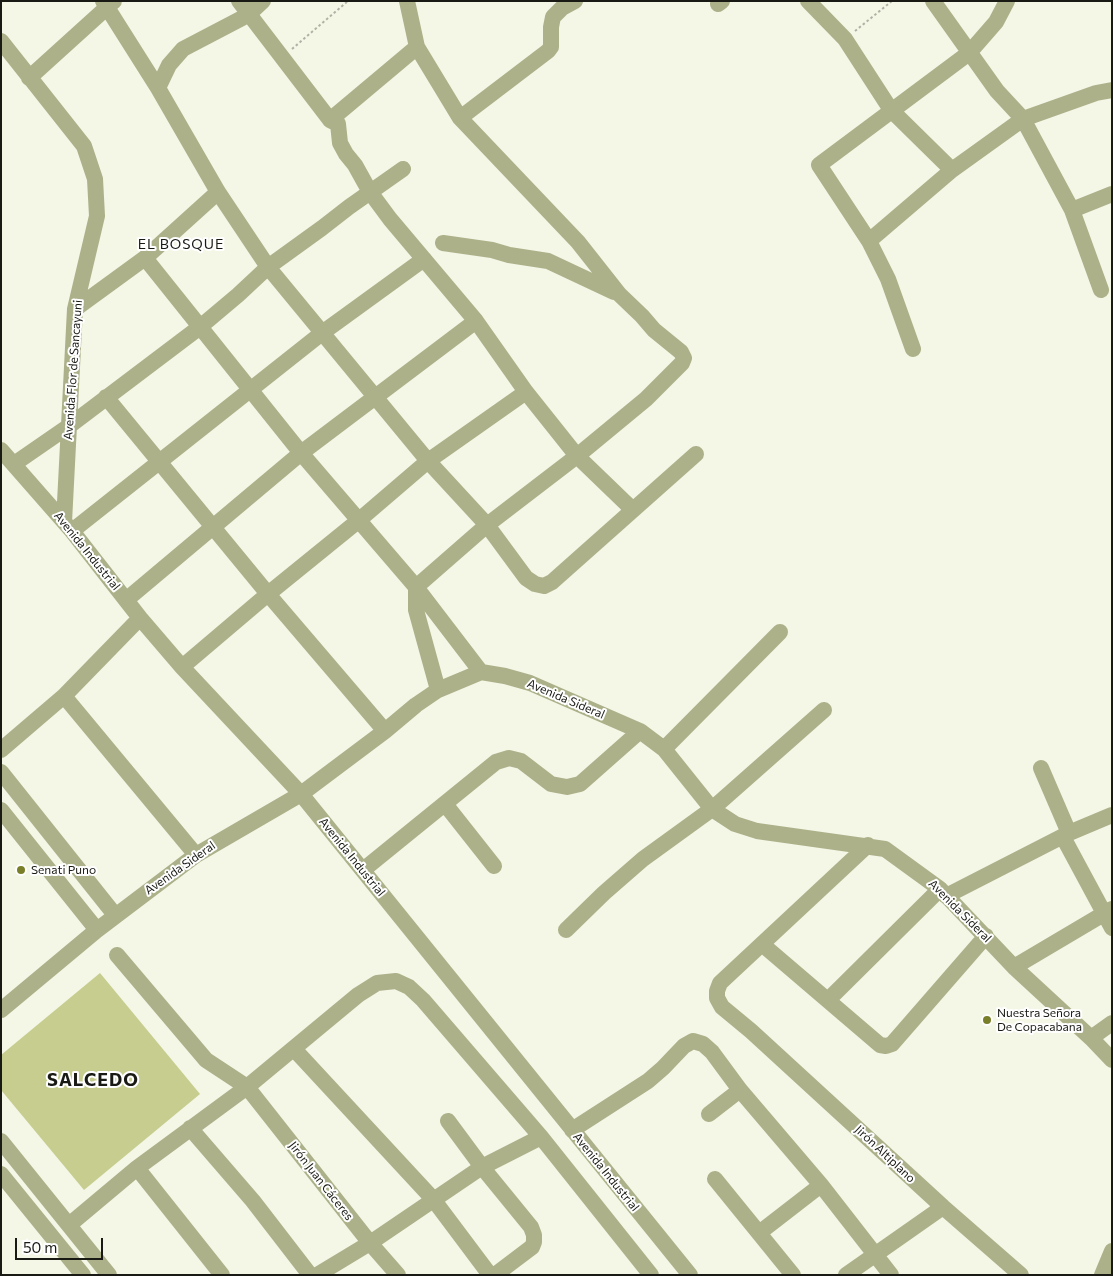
<!DOCTYPE html>
<html>
<head>
<meta charset="utf-8">
<style>
	body { margin:0 }
	#map { position:relative; width:1113px; height:1276px; overflow:hidden; background:#f4f6e6; font-family:Commissioner,sans-serif }
	canvas { display:block }
	.frame { position:absolute; inset:0; border:2px solid #191a14; pointer-events:none }
	.scale { position:absolute; left:15px; top:1238px; width:88px; height:22px; box-sizing:border-box; border:2px solid #191a14; border-top:0; padding-left:6px; font-size:15px; line-height:18px; white-space:nowrap; color:#191a14; -webkit-text-stroke:4px #fff; paint-order:stroke }
</style>
</head>
<body>
<div id="map">
<canvas width="1113" height="1276"></canvas>
<div class="frame"></div>
<div class="scale">50 m</div>
</div>
<script>
const ctx = document.querySelector('canvas').getContext('2d');
ctx.lineJoin = 'round';
function fillPath(path, color) { ctx.fillStyle = color; ctx.fill(path, 'evenodd'); }
const poly = rows => new Path2D(rows.map(r => 'M' + r).join(''));
function strokePath(path, color, width, dash) { ctx.strokeStyle = color; ctx.lineWidth = width; ctx.lineCap = dash ? 'butt' : 'round'; ctx.setLineDash(dash || []); ctx.stroke(path); }
function label(font, color, halo, rows, align = 'center') {
  ctx.font = font + ' Commissioner,sans-serif'; ctx.lineWidth = 4; ctx.setLineDash([]); ctx.textBaseline = 'middle'; ctx.strokeStyle = halo; ctx.fillStyle = color; for (const [text, x, y, turn = 0] of rows) {
    ctx.save(); ctx.translate(x, y); ctx.rotate((+turn || 0) * Math.PI / 180); ctx.textAlign = isNaN(turn) ? turn : align; if (halo) ctx.strokeText(text, 0, 0); ctx.fillText(text, 0, 0); ctx.restore();
  }
}
fillPath(poly([
	[100,973,200,1094,84,1190,1,1090,1,1055]
]), '#c7cd8e');
strokePath(poly([
	[855,31,892,1],
	[292,49,348,1]
]), '#b0b2a5', 2, [2.5, 2.5]);
strokePath(poly([
	[103,1,158,88,218,192,268,267,428,461,487,525,526,578,535,584,544,586,552,582,696,454],
	[239,1,330,120,338,124,340,143,346,154,355,165,370,192,390,219,476,321,526,392,577,456,633,510],
	[407,1,417,47,460,118,578,242,619,294,642,316,654,330,681,352,684,358,682,363,646,399,577,456,487,525,416,587,416,610,438,690],
	[808,1,845,39,891,110,952,170],
	[933,1,997,91,1023,119,1072,210,1101,290],
	[718,4,722,1],
	[1,41,84,146,95,179,97,216,75,309,64,522],
	[29,78,114,1],
	[158,88,169,65,183,49,248,15,263,1],
	[460,118,548,51,551,47,551,27,553,17,562,8,575,1],
	[330,120,417,47],
	[1072,210,1112,194],
	[869,241,952,170,1023,119,1096,93,1112,90],
	[443,243,492,250,509,255,548,261,614,292],
	[145,258,301,453,416,587,481,672],
	[75,309,145,258,218,192],
	[913,349,888,279,869,241,819,165,969,53,996,22,1007,1],
	[106,397,268,594,385,731],
	[1,450,72,531,140,618,182,667,301,794,690,1275],
	[14,464,69,426,200,327,238,295,268,267,322,228,349,207,403,169],
	[72,531,322,333,424,259],
	[126,600,301,453,476,321],
	[182,667,268,594,358,521,428,461,526,392],
	[64,696,196,855],
	[664,749,780,632],
	[1,750,64,696,140,618],
	[1041,768,1069,833],
	[1,772,115,915],
	[445,804,494,866],
	[1,810,97,930],
	[1063,837,1112,928],
	[868,845,720,983,717,991,717,998,722,1007,751,1031,943,1207,1021,1275],
	[363,870,496,762,509,758,521,761,551,784,567,787,580,784,640,731],
	[946,896,1069,833,1112,815],
	[566,930,604,893,643,859,712,809,824,710],
	[763,945,880,1045,886,1046,892,1044,986,936],
	[117,955,206,1060,247,1087,370,1243,398,1275],
	[1014,967,1112,909],
	[828,1000,940,889],
	[1,1010,97,930,196,855,301,794,385,731,416,705,438,690,481,672,505,676,530,683,640,731,664,749,712,809,735,824,757,831,885,849,940,889,1014,967,1091,1038,1112,1060],
	[1091,1038,1112,1023],
	[294,1049,433,1199,490,1275],
	[709,1114,740,1090],
	[448,1121,482,1167,531,1227,534,1235,534,1242,532,1247,495,1275],
	[190,1128,253,1201,310,1275],
	[572,1130,648,1081,663,1068,684,1046,693,1041,703,1044,712,1052,740,1090,821,1185,891,1275],
	[1,1141,109,1275],
	[137,1168,222,1275],
	[1,1174,83,1275],
	[715,1179,793,1275],
	[69,1225,137,1168,247,1087,358,995,377,983,396,981,409,987,423,1000,541,1137,651,1275],
	[759,1233,821,1185],
	[317,1275,370,1243,482,1167,541,1137],
	[846,1275,943,1207],
	[1102,1275,1112,1251]
]), '#acb189', 16);
for (const [x, y, r, color] of [
	[21,870,5,"#797e28"],
	[987,1020,5,"#797e28"]
]) { const dot = new Path2D(); dot.arc(x, y, r, 0, 2 * Math.PI); ctx.fillStyle = color; ctx.fill(dot); strokePath(dot, '#fff', 2); }
label('12px', '#191a14', '#fff', [
	["Avenida Flor de Sancayuni",73,370,-86],
	["Avenida Industrial",87,551,51],
	["Avenida Sideral",566,699,23],
	["Avenida Industrial",352,857,51],
	["Avenida Sideral",180,868,-35],
	["Avenida Sideral",960,911,45],
	["Jirón Altiplano",885,1154,43],
	["Avenida Industrial",606,1172,51],
	["Jirón Juan Cáceres",321,1181,52]
]);
label('12px', '#191a14', '#fff', [
	["Senati Puno",31,870],
	["Nuestra Señora",997,1013],
	["De Copacabana",997,1027]
], 'left');
ctx.letterSpacing = '1px';
label('14px', '#191a14', '#fff', [
	["EL BOSQUE",181,244]
]);
ctx.letterSpacing = '0px';
ctx.letterSpacing = '1px';
label('bold 18px', '#191a14', '#fff', [
	["SALCEDO",93,1080]
]);
ctx.letterSpacing = '0px';
</script>
</body>
</html>
